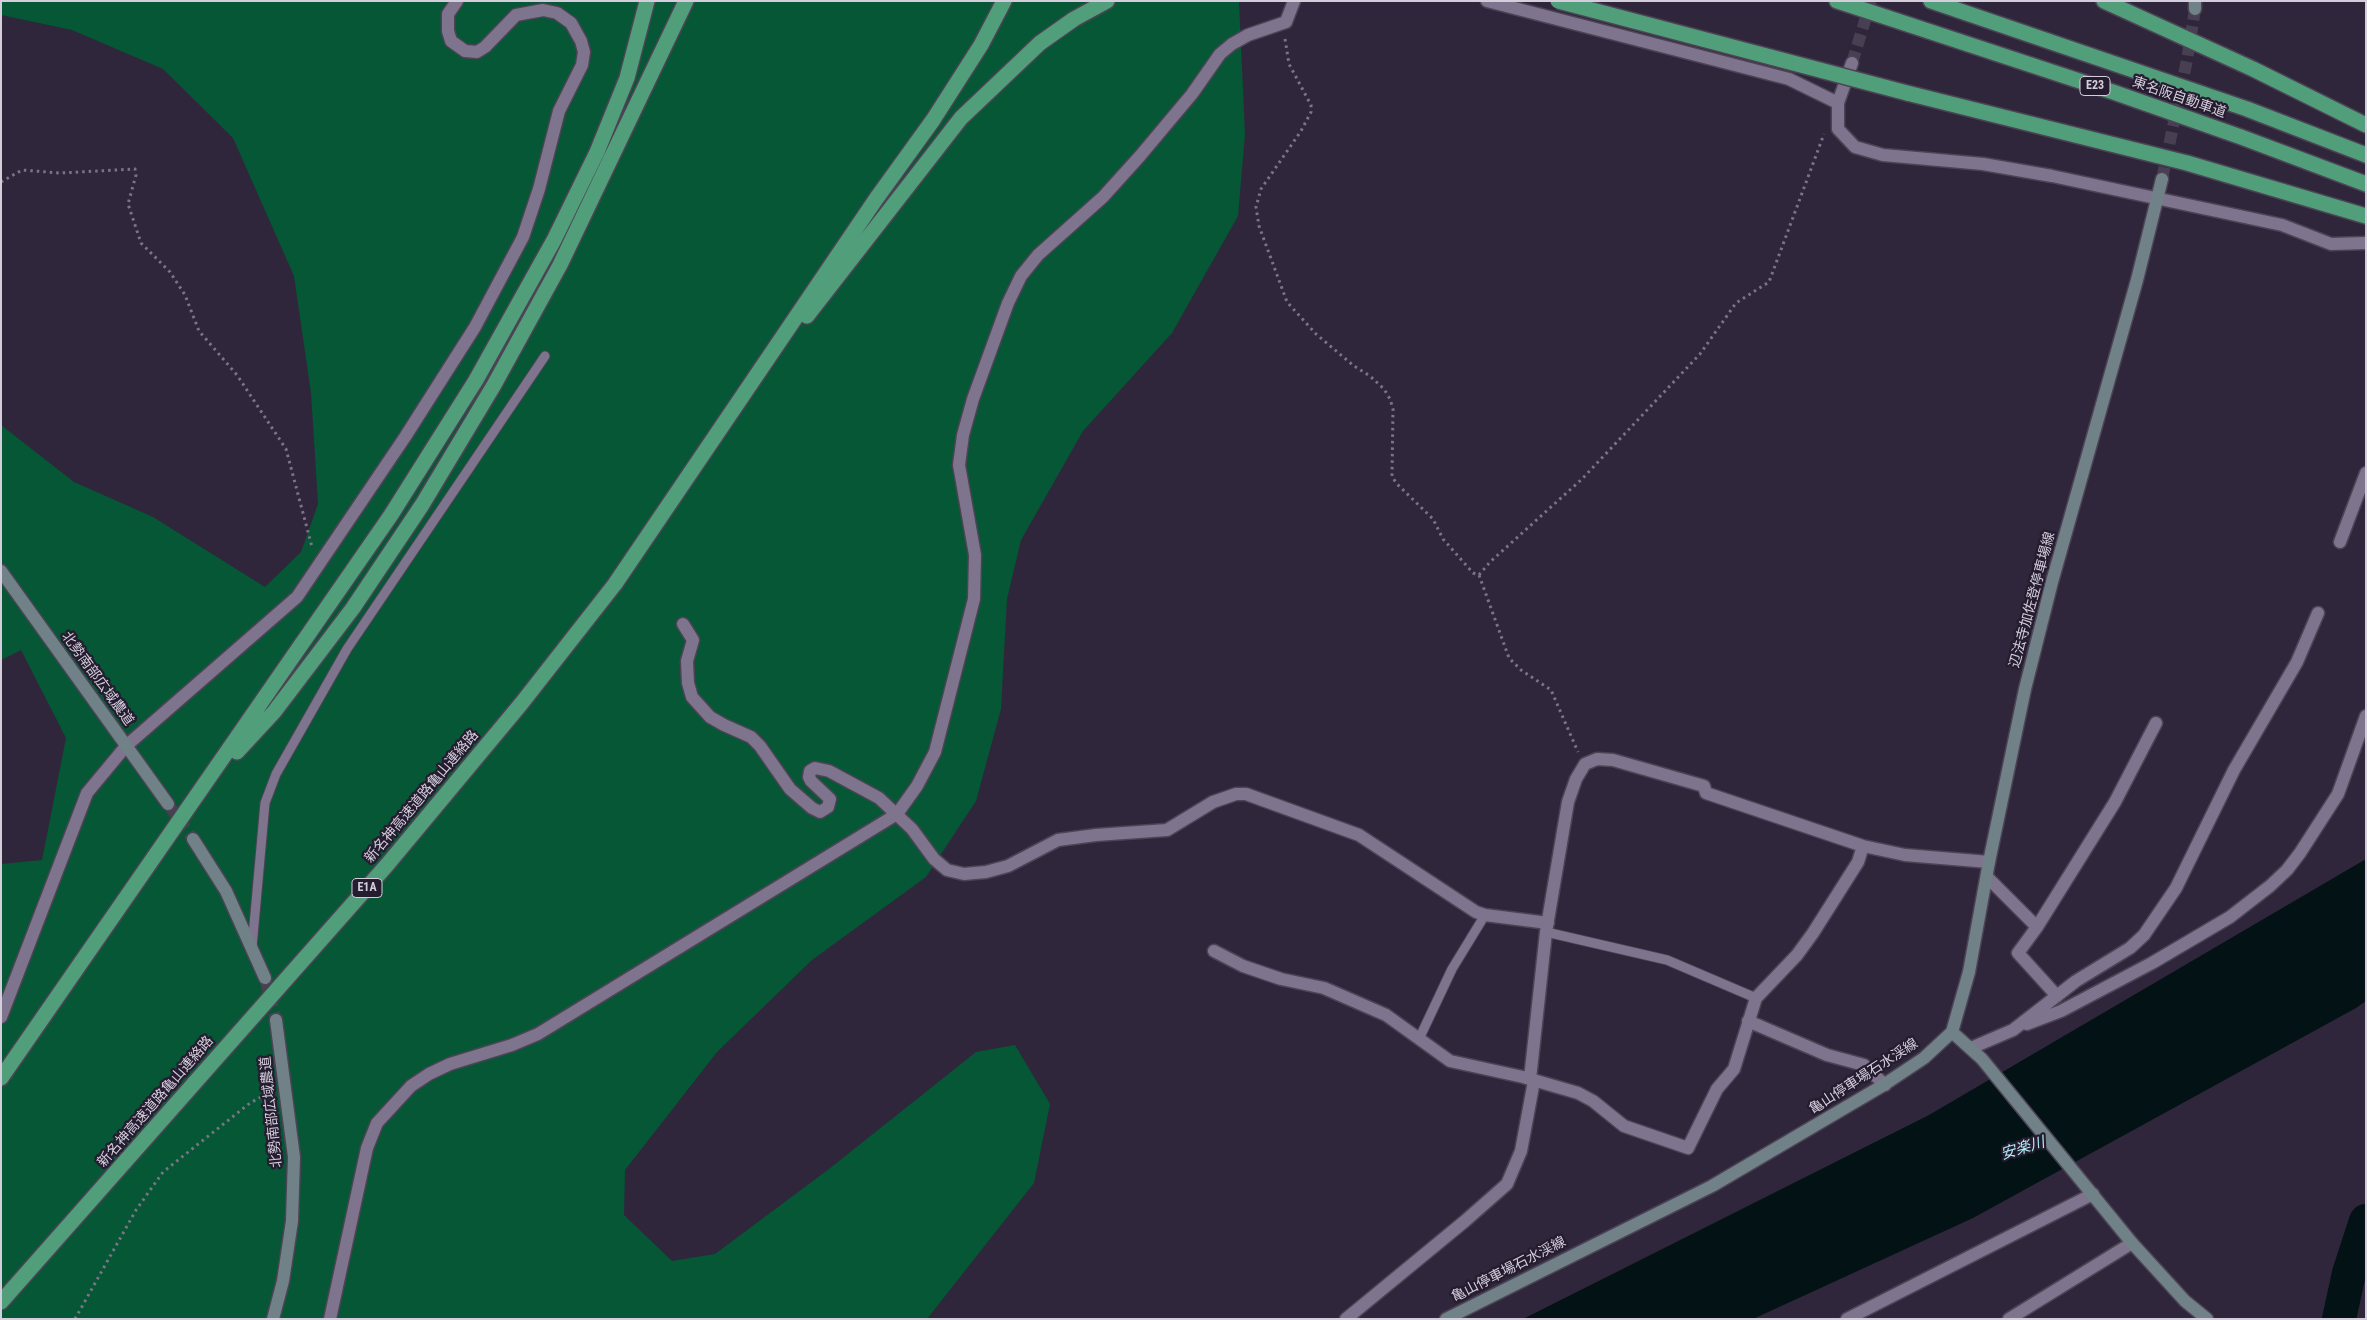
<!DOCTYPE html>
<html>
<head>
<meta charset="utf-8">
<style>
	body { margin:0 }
	#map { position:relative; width:2367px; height:1320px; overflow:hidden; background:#2f263b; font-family:"Roboto Condensed",sans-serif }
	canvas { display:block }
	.frame { position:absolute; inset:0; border:2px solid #d4cedc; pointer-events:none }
</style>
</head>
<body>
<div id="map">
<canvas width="2367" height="1320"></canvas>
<div class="frame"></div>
</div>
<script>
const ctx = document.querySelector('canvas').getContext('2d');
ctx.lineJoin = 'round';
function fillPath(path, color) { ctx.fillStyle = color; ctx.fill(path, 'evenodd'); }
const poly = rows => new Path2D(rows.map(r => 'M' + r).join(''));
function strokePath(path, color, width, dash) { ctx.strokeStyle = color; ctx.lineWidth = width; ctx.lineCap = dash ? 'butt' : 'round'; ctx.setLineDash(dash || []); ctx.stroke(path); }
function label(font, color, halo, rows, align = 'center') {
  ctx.font = font + ' "Roboto Condensed","Noto Sans JP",sans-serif'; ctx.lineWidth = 4.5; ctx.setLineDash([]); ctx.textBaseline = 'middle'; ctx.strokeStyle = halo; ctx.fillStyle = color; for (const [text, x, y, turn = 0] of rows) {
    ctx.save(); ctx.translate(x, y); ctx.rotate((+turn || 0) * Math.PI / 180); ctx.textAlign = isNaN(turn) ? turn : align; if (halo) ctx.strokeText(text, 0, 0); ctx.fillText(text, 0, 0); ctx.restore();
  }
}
fillPath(poly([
	[1,1,1239,1,1245,134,1238,216,1172,333,1083,431,1021,540,1007,599,1001,709,976,801,926,877,812,960,717,1052,625,1170,624,1215,672,1261,715,1254,829,1169,976,1052,1015,1045,1050,1104,1034,1183,927,1319,1,1319,1,864,42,860,66,738,21,650,1,660,1,425,74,482,153,517,265,587,301,552,318,504,311,393,294,276,233,138,163,69,72,30,1,15]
]), '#055735');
fillPath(poly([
	[2366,859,2366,1001,2356,1008,1973,1218,1753,1319,1523,1319,1929,1115]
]), '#031215');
strokePath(poly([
	[2339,1319,2349,1273,2366,1221]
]), '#031215', 34);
strokePath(poly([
	[1852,63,1871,1]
]), '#483f53', 12, [12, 6]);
strokePath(poly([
	[2162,179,2187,60,2195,9],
	[168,804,193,839],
	[265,978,276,1020]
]), '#483f53', 12, [12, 6]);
const lane = poly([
	[1546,932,1667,960,1756,998],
	[252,947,265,803,276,774,347,649,545,356],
	[1419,1039,1452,969,1485,915]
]);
const street = poly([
	[1487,1,1789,79,1838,103,1838,129,1855,147,1883,155,1983,164,2052,176,2282,225,2331,244,2366,243],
	[1838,103,1852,63],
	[2340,542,2366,473],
	[683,624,693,640,687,661,688,683,692,697,710,717,724,725,751,737,760,746,790,789,812,808,820,812,828,807,830,799,811,781,809,777,810,771,815,768,829,771,879,798,912,829,934,859,947,870,964,874,986,872,1008,866,1058,840,1096,835,1167,830,1213,802,1236,794,1246,794,1359,835,1476,912,1485,915,1548,923],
	[1987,877,2037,927],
	[1214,951,1243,966,1281,979,1324,988,1386,1015,1450,1061,1523,1077,1578,1093,1593,1101,1624,1126,1688,1148,1717,1089,1734,1069,1756,998,1797,955,1813,933,1858,862,1863,846],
	[2057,996,2018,953,2037,927,2115,802,2156,723],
	[1,1017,87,793,126,746,297,597,405,437,475,327,523,237,539,189,559,111,582,65,584,52,581,41,571,23,557,13,543,10,516,15,485,47,477,52,465,51,451,41,448,31,448,14,457,1],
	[1748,1021,1827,1055,1864,1065,1885,1085],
	[2027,1024,2061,1011,2152,963,2230,917,2270,886,2287,870,2300,853,2338,794,2366,716],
	[1971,1048,2013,1030,2076,981,2130,948,2144,935,2176,888,2234,770,2297,662,2318,613],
	[1530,1079,1546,932,1568,802,1576,779,1585,764,1597,759,1613,760,1704,786,1706,793,1863,846,1905,855,1989,862],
	[330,1319,367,1148,377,1123,411,1086,429,1074,450,1064,512,1045,538,1034,897,814,917,786,935,752,974,599,975,555,959,465,963,435,973,399,1008,303,1021,276,1038,255,1103,197,1140,156,1192,94,1220,54,1232,44,1248,35,1286,22,1294,1],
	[1346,1319,1465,1221,1507,1184,1521,1151,1534,1081],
	[1847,1319,2093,1194],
	[2009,1319,2132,1243]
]);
const secondary = poly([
	[2195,9,2195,1],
	[1,571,168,804],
	[193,839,226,891,265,978],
	[1952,1032,1969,972,1989,862,2025,689,2052,582,2137,280,2162,179],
	[273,1319,283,1281,292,1221,294,1157,276,1020],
	[1446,1319,1712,1186,1882,1086,1924,1058,1952,1032,1982,1059,2132,1243,2185,1301,2207,1319]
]);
const highway = poly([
	[1837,1,2113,92,2241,137,2366,184],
	[1931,1,2247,109,2366,155],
	[2104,1,2253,69,2366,125],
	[1907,93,2187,163,2366,216],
	[807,316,961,118,1040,43,1074,19,1107,1],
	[237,752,274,712,353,608,422,505,494,385,560,265,686,1],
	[1,1078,391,515,476,380,554,240,597,152,627,78,647,1],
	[1,1302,387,865,521,704,615,584,876,199,933,120,981,45,1004,1]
]);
strokePath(lane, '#4c4455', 11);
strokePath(street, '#4c4455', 15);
strokePath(secondary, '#4c4455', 15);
strokePath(highway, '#4c4455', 18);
strokePath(poly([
	[1285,39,1289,64,1311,105,1311,112,1301,131,1261,189,1256,207,1259,226,1287,302,1316,334,1354,366,1370,376,1384,389,1390,399,1393,409,1392,476,1396,483,1433,519,1443,539,1473,573,1479,575,1509,658,1521,670,1551,690,1578,752],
	[1,182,22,170,60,173,135,169,136,175,128,204,141,243,170,272,185,295,199,331,237,375,286,449,312,547],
	[1479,575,1490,562,1582,479,1700,354,1736,303,1769,282,1824,134],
	[75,1319,136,1210,163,1172,250,1103,261,1097,270,1100]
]), '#7c7486', 3, [2.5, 4]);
strokePath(lane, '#7f748d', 9);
strokePath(street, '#7f748d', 12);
strokePath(secondary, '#718188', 12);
strokePath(highway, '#519e7b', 15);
const highwayBridge = poly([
	[1558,1,1907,93]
]);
strokePath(highwayBridge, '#4c4455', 18, []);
strokePath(highwayBridge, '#519e7b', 15);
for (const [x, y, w] of [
	[2095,86,30],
	[367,888,30]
]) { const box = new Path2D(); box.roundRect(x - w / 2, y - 9.5, w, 19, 4); ctx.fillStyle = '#251c30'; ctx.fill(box); strokePath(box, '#d4cedc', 1); }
label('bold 12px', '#d4cedc', null, [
	["E23",2095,86],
	["E1A",367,888]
]);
label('14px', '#d4cedc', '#251c30', [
	["東名阪自動車道",2179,98,19],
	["辺法寺加佐登停車場線",2033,600,-75],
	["北勢南部広域農道",97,679,54],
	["新名神高速道路亀山連絡路",422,797,-50],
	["亀山停車場石水渓線",1864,1077,-33],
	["新名神高速道路亀山連絡路",156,1102,-49],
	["北勢南部広域農道",272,1112,-96],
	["亀山停車場石水渓線",1509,1270,-27]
]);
label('italic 15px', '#b3eef5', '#251c30', [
	["安楽川",2023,1149,-17]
]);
</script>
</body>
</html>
